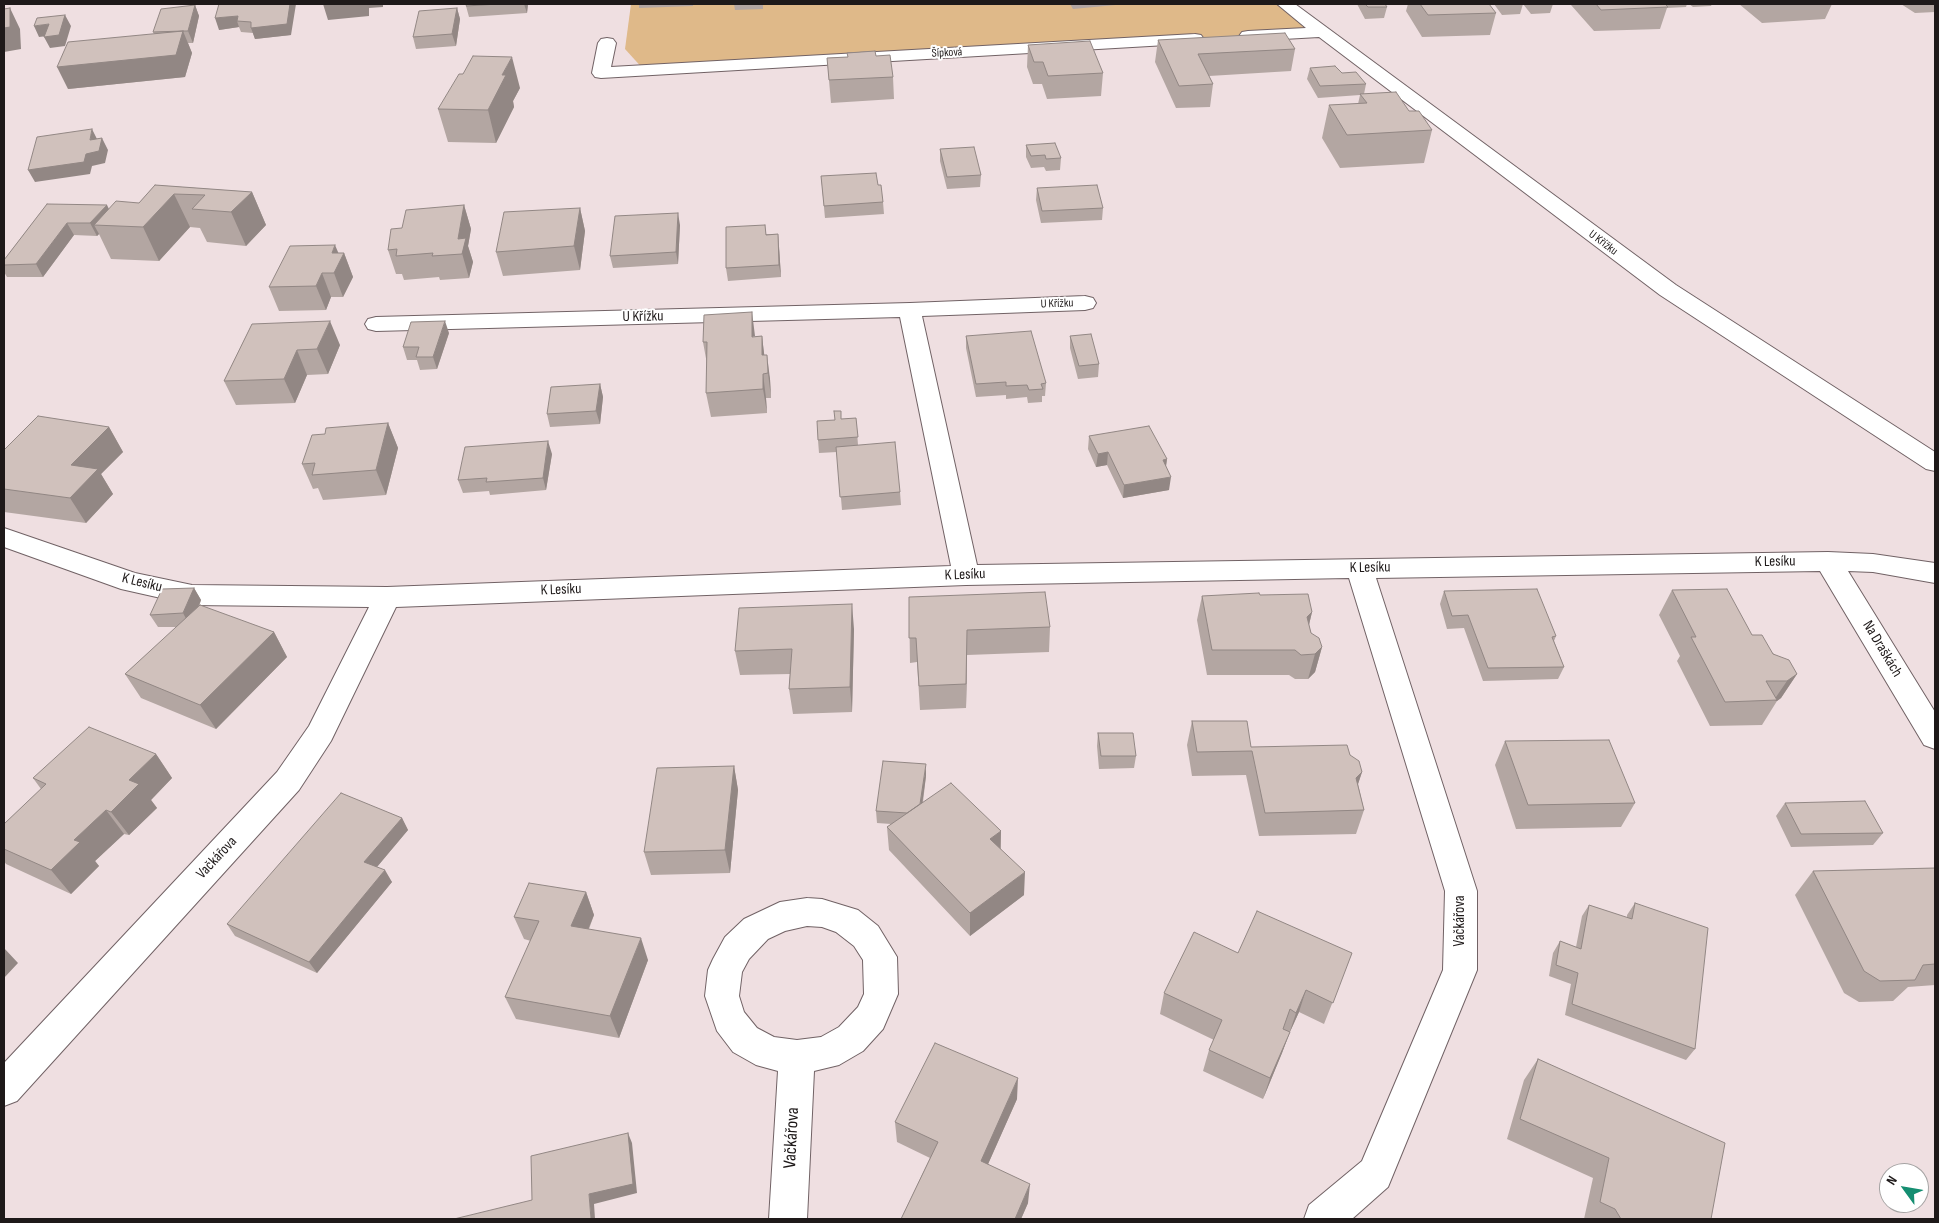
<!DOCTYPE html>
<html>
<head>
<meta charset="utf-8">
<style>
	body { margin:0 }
	#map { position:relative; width:1939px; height:1223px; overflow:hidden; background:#efdfe1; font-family:"Sofia Sans Condensed",sans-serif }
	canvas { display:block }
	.frame { position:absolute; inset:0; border:5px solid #1e1919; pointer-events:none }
	.north { position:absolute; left:1879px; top:1163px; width:50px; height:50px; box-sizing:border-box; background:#fff; border:1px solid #a5a3a3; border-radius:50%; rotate:302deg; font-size:14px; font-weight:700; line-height:20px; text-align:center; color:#1e1919 }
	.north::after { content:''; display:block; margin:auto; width:18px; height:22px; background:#158e71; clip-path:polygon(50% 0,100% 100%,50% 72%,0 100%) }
</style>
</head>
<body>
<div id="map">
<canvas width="1939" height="1223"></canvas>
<div class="frame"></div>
<div class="north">N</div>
</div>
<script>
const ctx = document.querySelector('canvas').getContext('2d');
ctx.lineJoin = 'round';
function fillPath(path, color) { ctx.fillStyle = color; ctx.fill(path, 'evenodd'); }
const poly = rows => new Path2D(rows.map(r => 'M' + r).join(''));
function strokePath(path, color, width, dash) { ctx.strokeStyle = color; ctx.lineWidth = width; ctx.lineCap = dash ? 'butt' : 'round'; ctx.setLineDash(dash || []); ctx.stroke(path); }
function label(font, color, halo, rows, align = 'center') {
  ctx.font = font + ' "Sofia Sans Condensed",sans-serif'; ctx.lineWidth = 4; ctx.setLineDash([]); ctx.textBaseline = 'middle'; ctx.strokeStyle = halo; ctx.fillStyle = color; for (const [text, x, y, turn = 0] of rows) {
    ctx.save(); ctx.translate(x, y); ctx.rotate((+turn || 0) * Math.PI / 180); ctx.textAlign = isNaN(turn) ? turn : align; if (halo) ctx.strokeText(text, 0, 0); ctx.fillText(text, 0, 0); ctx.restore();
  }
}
fillPath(poly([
	[631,4,1282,4,1324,32,645,71,625,49]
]), '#dfb989');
const minor = poly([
	[1277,4,1295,4,1676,285,1935,452,1935,471,1926,469,1660,295,1319,37,1248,41,1242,40,1239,36,1242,32,1248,31,1306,28,1277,4],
	[1195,34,1201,35,1204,39,1201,43,601,78,595,77,592,73,598,43,601,39,607,38,613,39,616,43,611,67,1195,34],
	[1085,296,1093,298,1096,303,1093,308,1085,310,922,316,977,565,1828,552,1873,554,1935,563,1935,583,1873,572,1848,571,1935,712,1935,749,1924,745,1820,571,1376,578,1477,891,1477,970,1388,1187,1352,1219,1304,1219,1309,1205,1362,1161,1443,970,1445,891,1349,578,966,585,396,607,331,741,299,790,17,1101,4,1106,4,1063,277,772,309,726,369,607,192,605,121,589,4,547,4,528,135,573,192,585,387,587,951,566,900,317,376,331,368,329,365,324,368,319,376,317,910,303,1085,296],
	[807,898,822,899,858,910,878,926,897,957,898,994,883,1029,863,1051,839,1065,814,1071,807,1219,769,1219,778,1071,756,1065,733,1052,717,1031,705,996,708,970,713,959,725,937,744,919,780,902,807,898],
	[807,926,822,927,836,932,854,946,863,960,864,994,858,1007,839,1027,821,1037,797,1040,774,1037,757,1028,744,1012,739,996,742,972,749,959,768,939,785,931,807,926]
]);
strokePath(minor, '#716265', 2);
fillPath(minor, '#fff');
fillPath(poly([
	[219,4,291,35,255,39,253,33,241,32,239,27,219,30],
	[467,4,528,4,527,13,469,17,466,6],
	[639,4,693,4,693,6,639,8],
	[734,4,763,4,763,9,735,10],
	[1070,4,1126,4,1073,9],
	[1357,4,1385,4,1387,7,1384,18,1365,19],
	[1408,4,1489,4,1496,13,1490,35,1422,37,1406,11],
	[1494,4,1553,4,1550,13,1531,14,1523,4,1520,14,1502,15],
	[1572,4,1687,4,1686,7,1667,8,1660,29,1594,31,1571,5],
	[1689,4,1712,4,1711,6,1693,7],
	[1739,4,1832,4,1825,19,1762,23],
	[1901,4,1935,4,1935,12,1915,13],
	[195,5,199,16,193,43,188,43,192,53,185,77,68,89,154,34,153,32],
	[457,8,460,19,456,46,416,49,413,37],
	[1158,40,1295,49,1291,71,1209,76,1213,84,1210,107,1176,108,1155,62],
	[1028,45,1103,73,1101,96,1047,99,1042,84,1033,84,1027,67],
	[876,56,893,77,894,99,831,103,827,58],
	[1310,68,1342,73,1366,84,1364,94,1409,111,1432,130,1424,163,1340,168,1322,138,1329,105,1358,104,1360,95,1318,98,1307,79],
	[520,88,513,101,514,107,496,143,448,142,438,109],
	[1026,145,1061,158,1060,170,1046,171,1044,167,1031,168,1026,157],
	[940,149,981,175,980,187,947,189,940,161],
	[821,176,878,185,883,202,884,214,825,218],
	[155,185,252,192,266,225,246,246,207,242,200,228,190,227,159,261,111,259,99,234,97,236,74,235,43,277,7,277,4,272,4,260,47,204,109,209,139,203],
	[1037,188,1103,208,1102,220,1041,223,1036,200],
	[464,205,471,229,468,246,473,262,469,278,440,280,439,277,404,280,402,274,396,274,388,250,402,228],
	[580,208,585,231,580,270,503,276,496,252],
	[680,225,678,264,613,268,610,256],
	[765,225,766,234,778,234,781,277,728,281,726,268],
	[338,253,344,253,353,277,343,297,331,297,326,310,279,311,269,287],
	[252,324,340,345,328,374,307,375,295,403,236,405,224,381],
	[449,333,437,369,420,370,417,360,407,360,403,347],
	[762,336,764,355,770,379,771,398,766,398,767,413,711,417,706,393,707,364,703,342],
	[966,336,1046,383,1045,396,1042,396,1042,402,1028,403,1027,397,1006,399,1006,395,976,397,966,348],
	[1070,336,1099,364,1098,377,1078,379,1070,348],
	[600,384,603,397,600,424,550,427,547,414],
	[856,418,858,445,900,492,901,505,842,510,837,452,819,453,818,440,835,420],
	[388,423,398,448,386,495,323,500,318,488,313,489,302,464,325,434],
	[109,427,123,452,101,474,113,494,86,523,4,512,4,450],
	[1089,436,1167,459,1166,467,1169,490,1123,498,1107,465,1096,467,1088,449],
	[552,454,546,490,490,495,489,491,463,493,458,480],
	[194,588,201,600,199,607,274,632,287,657,216,729,141,698,125,674,177,627,158,627,150,615],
	[1672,590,1752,635,1797,674,1781,698,1777,701,1762,725,1710,726,1677,661,1680,656,1659,615],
	[1444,591,1556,636,1554,641,1564,667,1558,679,1483,681,1464,628,1447,629,1440,604],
	[1260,595,1312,612,1309,625,1311,633,1322,647,1315,672,1308,679,1295,679,1289,675,1207,675,1197,620,1202,596],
	[909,597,1050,627,1049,652,967,655,966,708,920,710,917,662,910,663],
	[854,629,852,712,793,714,789,689,790,674,740,675,735,651],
	[1192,721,1251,747,1350,755,1362,772,1358,784,1364,810,1356,834,1259,836,1246,775,1192,776,1187,745],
	[1098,733,1136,756,1134,768,1099,769,1097,746],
	[1505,741,1635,803,1621,827,1516,829,1495,765],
	[156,754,172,778,151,800,157,808,129,835,124,834,95,861,99,866,71,894,6,864,4,861,4,824,41,789,33,778],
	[734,766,738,790,730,873,651,875,644,852],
	[926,776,923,802,1001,831,1001,849,1024,895,970,936,889,850,887,827,891,824,877,823,876,811],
	[1785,803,1883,833,1873,845,1791,847,1776,816],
	[402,818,408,830,377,867,392,882,317,973,235,936,227,924],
	[1935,868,1935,985,1908,987,1893,1001,1859,1002,1844,993,1795,895,1813,871],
	[586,892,594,915,589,929,648,960,619,1038,516,1019,505,997,531,941,524,939,514,917],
	[1635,903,1695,1049,1686,1060,1565,1015,1571,984,1549,976,1553,953,1560,941,1576,947,1582,916,1589,905,1627,918,1627,915],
	[1238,953,1352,953,1324,1024,1299,1012,1289,1034,1282,1053,1263,1099,1203,1071,1209,1050,1214,1040,1160,1014,1164,993],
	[1538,1059,1711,1219,1584,1219,1593,1178,1507,1139,1524,1080],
	[1017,1099,988,1164,1028,1203,1021,1219,901,1219,930,1158,897,1142,895,1122]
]), '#b3a6a2');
fillPath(poly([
	[290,4,296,4,291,35,255,39,251,28],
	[323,4,383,4,383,7,369,8,369,16,328,20],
	[524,4,528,4,527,13],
	[195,5,199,16,193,43,188,31],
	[10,8,20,29,21,49,4,52,4,28],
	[457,8,460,19,456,46,452,34],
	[65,15,71,26,65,46,50,48,44,37],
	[238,16,237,21,239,27,219,30,215,18],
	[49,24,55,35,39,37,34,26],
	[183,31,192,53,185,77,68,89,57,67],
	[512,57,520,88,513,101,514,107,496,143,488,110,502,75],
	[92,129,98,141,90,140],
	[102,138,108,150,105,163,92,166,90,174,35,182,28,170,86,154],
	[252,192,266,225,246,246,231,212],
	[174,194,190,227,159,261,143,227],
	[107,205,113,217,94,225,99,234,97,236,90,223],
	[464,205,471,229,468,246,473,262,469,278,458,239],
	[580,208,585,231,580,270,574,246],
	[678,213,680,225,678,264,676,252],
	[67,223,74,235,43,277,36,264],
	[778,234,779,246,781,277,779,265],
	[335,245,341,259,344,253,353,277,343,297,334,273,332,253],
	[322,273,331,297,326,310,316,286],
	[752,312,755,336,752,337],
	[330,321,340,345,328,374,317,349],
	[445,321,449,333,437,369,433,357],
	[762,336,765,361,762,355],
	[297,350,307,375,295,403,284,379],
	[767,355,770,379,771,398,768,373],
	[763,374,766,398,767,413,763,389],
	[600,384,603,397,600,424,596,411],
	[388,423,398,448,386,495,376,470],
	[109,427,123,452,101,474,113,494,86,523,70,498,71,465],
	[548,441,552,454,546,490,543,478],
	[1108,452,1107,465,1096,467,1098,454],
	[1167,459,1165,472,1163,460],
	[1171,477,1169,490,1123,498,1124,485],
	[194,588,201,600,190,626,183,613],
	[852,604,854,629,852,712,850,687],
	[1312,612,1306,637,1307,617],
	[967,630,967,655,966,708,966,684],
	[274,632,287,657,216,729,200,705],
	[1322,647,1315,672,1308,679,1315,654],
	[1797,674,1781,698,1777,701,1774,700,1787,681],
	[156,754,172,778,151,800,157,808,129,835,111,812,129,780],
	[926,764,926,776,919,826,919,814],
	[734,766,738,790,730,873,725,850],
	[1362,772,1354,796,1356,778],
	[106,810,124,834,95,861,99,866,71,894,51,870,74,840],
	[402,818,408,830,371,874,364,862],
	[1001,831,1000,855,990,839],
	[385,870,392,882,317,973,309,962],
	[1025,872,1024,895,970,936,970,913],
	[586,892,594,915,580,949,571,926],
	[641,938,648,960,619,1038,610,1016],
	[4,948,18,963,4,978],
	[1306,990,1299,1012,1289,1034,1296,1013],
	[1290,1032,1282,1053,1263,1099,1270,1078],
	[1018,1078,1017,1099,981,1180,981,1161],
	[628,1133,632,1143,637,1193,594,1204,595,1219,591,1219,589,1194],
	[1030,1184,1028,1203,1021,1219,1015,1219]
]), '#928784');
const building = poly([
	[219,4,290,4,287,24,251,28,251,22,237,21,238,16,215,18,219,4],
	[467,4,498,4,466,6,467,4],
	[1365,4,1385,4,1387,7,1368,7,1365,4],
	[1420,4,1489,4,1496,13,1428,15,1420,4],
	[1596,4,1665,4,1668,7,1601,10,1596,4],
	[195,5,188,31,183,31,153,32,161,9,195,5],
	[10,8,10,27,4,28,4,9,10,8],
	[457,8,452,34,413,37,419,11,457,8],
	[65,15,59,35,44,37,49,24,34,26,37,18,65,15],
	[183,31,176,55,57,67,68,42,183,31],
	[1285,33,1295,49,1198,54,1213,84,1179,86,1158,40,1285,33],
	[1090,41,1103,73,1048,76,1043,62,1034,62,1028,45,1090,41],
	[875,51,876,56,890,55,893,77,829,80,827,58,848,57,847,53,875,51],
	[473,56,512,57,502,75,506,75,488,110,438,109,459,74,463,74,473,56],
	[1335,66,1342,73,1356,72,1366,84,1320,86,1310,68,1335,66],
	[1396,92,1409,111,1419,111,1432,130,1347,135,1329,105,1367,103,1360,94,1396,92],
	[92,129,90,140,102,138,99,151,86,154,84,162,28,170,37,137,92,129],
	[1055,143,1061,158,1046,159,1045,155,1031,156,1026,145,1055,143],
	[974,147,981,175,947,177,940,149,974,147],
	[876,173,878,185,881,185,883,202,824,206,821,176,876,173],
	[155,185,252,192,231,212,192,209,205,195,174,194,143,227,94,225,116,201,139,203,155,185],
	[1097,185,1103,208,1042,211,1037,188,1097,185],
	[47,204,107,205,90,223,67,223,36,264,4,265,4,260,47,204],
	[464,205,458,239,466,238,462,254,432,256,433,253,396,256,397,249,388,250,391,229,402,228,406,210,464,205],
	[580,208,574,246,496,252,504,212,580,208],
	[678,213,676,252,610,256,615,216,678,213],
	[765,225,766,235,778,234,779,265,726,268,726,227,765,225],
	[335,245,332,253,344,253,334,273,322,273,316,286,269,287,290,246,335,245],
	[752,312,752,337,762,336,762,355,767,355,768,373,763,374,763,389,706,393,707,342,703,342,704,315,752,312],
	[330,321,317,349,297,350,284,379,224,381,252,324,330,321],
	[445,321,433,357,416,357,419,347,403,347,411,322,445,321],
	[1031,331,1046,383,1041,384,1043,389,1029,390,1027,385,1006,386,1006,382,976,384,966,336,1031,331],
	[1091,334,1099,364,1079,366,1070,336,1091,334],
	[600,384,596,411,547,414,551,387,600,384],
	[834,411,841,411,841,419,856,418,858,437,818,440,817,421,835,420,834,411],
	[38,416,109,427,71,465,98,469,70,498,4,489,4,450,38,416],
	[388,423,376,470,312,475,315,463,302,464,312,435,325,434,326,428,388,423],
	[1149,426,1167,459,1163,460,1171,477,1124,485,1108,452,1098,454,1089,436,1149,426],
	[548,441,543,478,486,482,487,478,458,480,465,447,548,441],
	[895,442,900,492,840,497,836,447,895,442],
	[194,588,183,613,150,615,162,589,194,588],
	[1537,589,1556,636,1552,637,1564,667,1488,668,1468,615,1452,616,1444,591,1537,589],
	[1727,589,1752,635,1762,635,1773,654,1789,660,1797,674,1787,681,1766,681,1777,700,1725,702,1691,637,1696,637,1672,590,1727,589],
	[1045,592,1050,627,967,630,966,684,919,686,916,638,909,638,909,597,1045,592],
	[1259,593,1260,595,1308,594,1312,612,1307,617,1311,633,1319,638,1322,647,1315,654,1301,655,1295,650,1212,650,1202,596,1259,593],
	[852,604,850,687,789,689,792,649,735,651,739,608,852,604],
	[200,605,274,632,200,705,125,674,200,605],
	[1192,721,1247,721,1251,747,1347,745,1350,755,1359,761,1362,772,1356,778,1364,810,1265,813,1252,751,1197,752,1192,721],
	[89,727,156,754,129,780,139,784,111,812,106,810,74,840,80,842,51,870,4,849,4,824,46,784,33,778,89,727],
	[1098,733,1133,733,1136,756,1101,756,1098,733],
	[1609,740,1635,803,1528,805,1505,741,1609,740],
	[883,761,926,764,920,804,907,813,876,811,883,761],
	[734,766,725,850,644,852,657,768,734,766],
	[951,783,1001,831,990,839,1025,872,970,913,887,827,951,783],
	[341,793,402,818,364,862,385,870,309,962,227,924,341,793],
	[1865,801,1883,833,1801,834,1785,803,1865,801],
	[1935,868,1935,964,1923,965,1915,980,1880,981,1864,971,1813,871,1935,868],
	[529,883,586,892,571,926,641,938,610,1016,505,997,539,921,514,917,529,883],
	[1635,903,1708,928,1695,1049,1572,1004,1578,973,1556,965,1560,941,1581,949,1589,905,1632,919,1635,903],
	[1257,911,1352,953,1333,1003,1306,990,1296,1013,1290,1009,1283,1029,1290,1032,1270,1078,1209,1050,1222,1020,1164,993,1194,932,1238,953,1257,911],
	[935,1043,1018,1078,981,1161,1030,1184,1015,1219,901,1219,938,1142,895,1122,935,1043],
	[1538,1059,1725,1143,1711,1219,1621,1219,1615,1209,1600,1202,1609,1158,1520,1119,1538,1059],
	[628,1133,633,1184,589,1194,591,1219,454,1219,532,1200,531,1156,628,1133]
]);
fillPath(building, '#d0c1bc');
strokePath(building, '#928784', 1);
label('12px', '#1e1919', '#fff', [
	["Šípková",947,53,-3],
	["U Křížku",1603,243,37],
	["U Křížku",1057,304,-2]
]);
label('15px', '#1e1919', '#fff', [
	["U Křížku",643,317,-1],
	["K Lesíku",1775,562,-1],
	["K Lesíku",1370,568,-1],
	["K Lesíku",965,575,-2],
	["K Lesíku",142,583,14],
	["K Lesíku",561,590,-2],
	["Na Draškách",1882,649,59],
	["Vačkářova",217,858,-47],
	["Vačkářova",1460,921,-90]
]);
label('18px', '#1e1919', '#fff', [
	["Vačkářova",792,1138,-87]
]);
</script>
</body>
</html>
